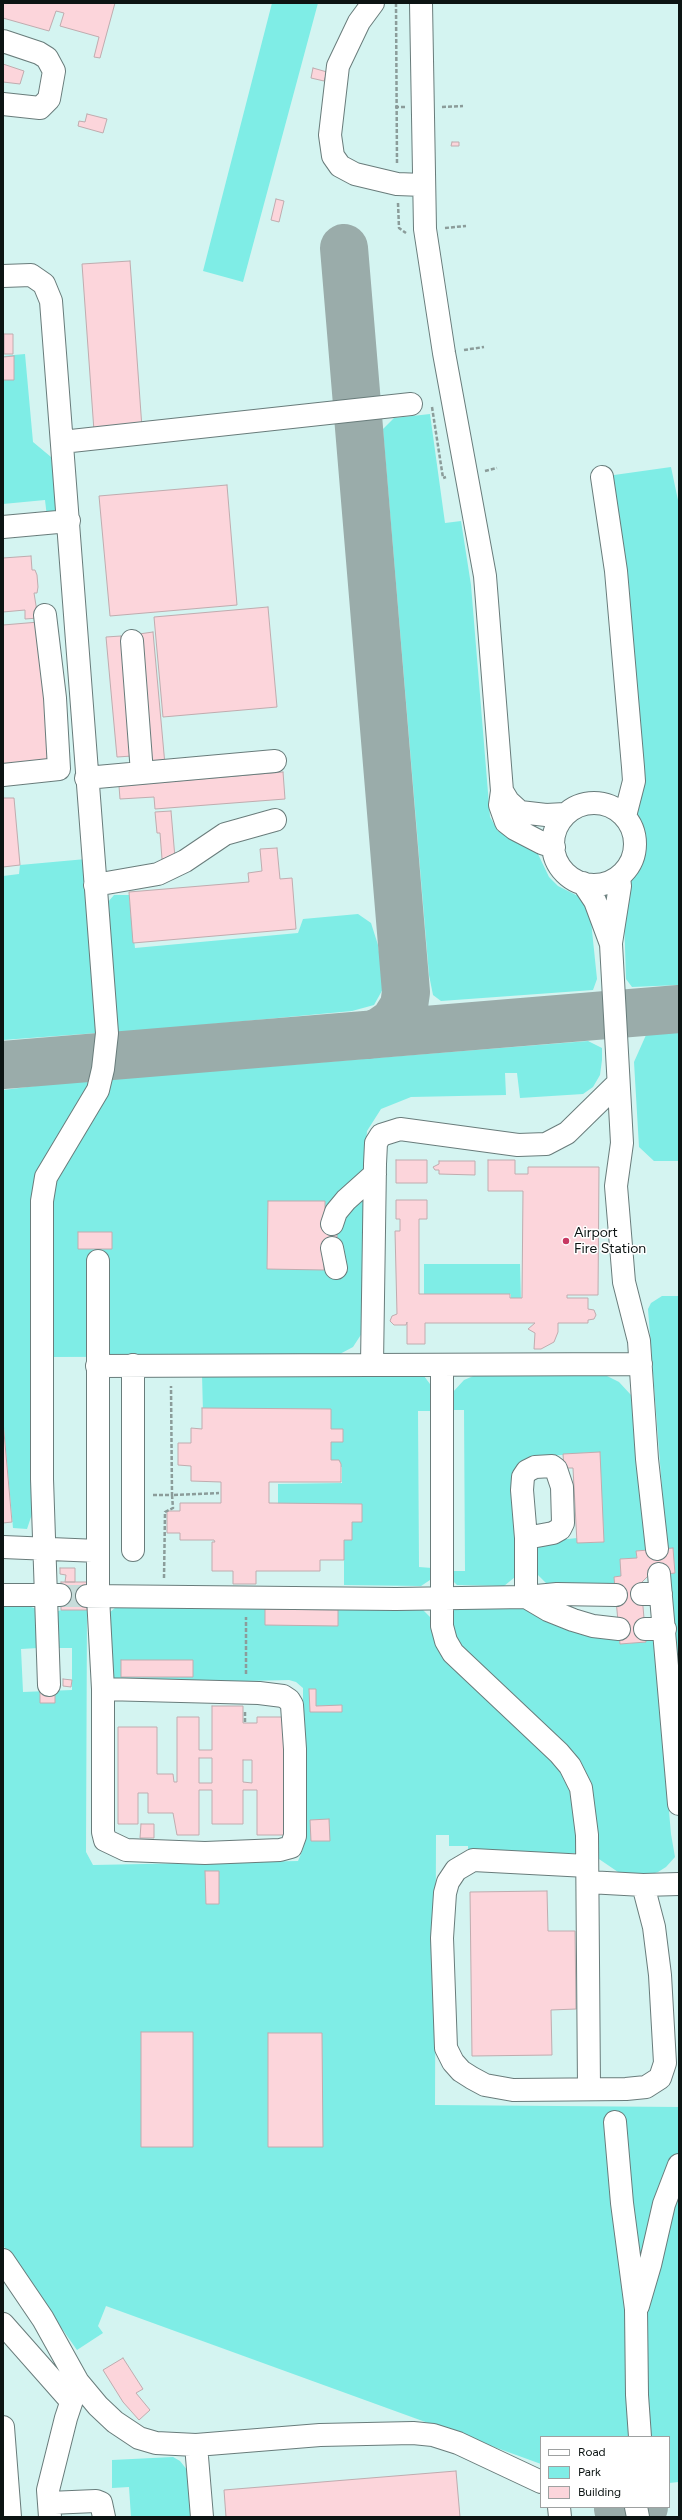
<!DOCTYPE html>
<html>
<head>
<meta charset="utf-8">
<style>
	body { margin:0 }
	#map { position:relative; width:682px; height:2520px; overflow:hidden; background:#e8fffd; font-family:Figtree,sans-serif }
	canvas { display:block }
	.frame { position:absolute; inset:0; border:4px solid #0c1413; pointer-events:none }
	.legend { position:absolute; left:540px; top:2436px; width:130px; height:72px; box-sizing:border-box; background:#fff; border:1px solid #9ea1a1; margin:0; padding:5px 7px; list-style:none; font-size:12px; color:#0c1413 }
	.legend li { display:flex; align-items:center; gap:8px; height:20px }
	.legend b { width:20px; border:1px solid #9ea1a1 }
</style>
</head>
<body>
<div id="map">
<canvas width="682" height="2520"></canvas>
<div class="frame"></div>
<ul class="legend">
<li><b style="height:5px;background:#fff"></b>Road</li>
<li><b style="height:11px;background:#7fede6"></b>Park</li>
<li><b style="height:11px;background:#fcd5db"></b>Building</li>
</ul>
</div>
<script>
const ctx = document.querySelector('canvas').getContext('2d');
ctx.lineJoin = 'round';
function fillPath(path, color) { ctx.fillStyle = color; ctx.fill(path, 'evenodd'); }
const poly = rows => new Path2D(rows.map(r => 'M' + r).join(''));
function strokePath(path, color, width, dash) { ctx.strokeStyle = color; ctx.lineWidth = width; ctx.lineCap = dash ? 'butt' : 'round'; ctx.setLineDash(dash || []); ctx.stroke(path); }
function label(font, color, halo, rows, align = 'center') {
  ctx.font = font + ' Figtree,sans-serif'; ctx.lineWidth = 3; ctx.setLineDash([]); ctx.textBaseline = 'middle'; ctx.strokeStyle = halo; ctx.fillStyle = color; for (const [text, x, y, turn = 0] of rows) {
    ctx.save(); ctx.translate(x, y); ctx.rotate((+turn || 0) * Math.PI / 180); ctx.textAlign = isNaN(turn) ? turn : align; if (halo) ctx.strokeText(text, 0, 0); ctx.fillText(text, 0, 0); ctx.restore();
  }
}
fillPath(poly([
	[3,3,679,3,679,2517,3,2517],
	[541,2437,669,2437,669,2507,541,2507]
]), '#d4f4f1');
fillPath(poly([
	[272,3,318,3,243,282,203,271],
	[25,354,33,442,51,457,58,513,47,517,45,500,3,504,3,356],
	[430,414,445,523,461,521,471,585,490,817,498,831,530,846,538,854,549,877,558,886,586,900,590,911,597,979,593,990,441,1001,433,995,429,975,383,429,394,418],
	[671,467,679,505,679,985,632,987,626,979,623,883,639,862,644,845,644,829,636,809,607,476],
	[86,859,97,1033,3,1040,3,876,19,874,20,865],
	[114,895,129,895,135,948,298,933,303,919,358,914,371,923,378,945,384,987,374,1005,352,1011,117,1033,105,914,108,902],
	[659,1031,679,1031,679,1161,654,1161,639,1147,634,1062,646,1035],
	[588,1041,602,1048,602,1060,600,1075,593,1087,583,1094,520,1098,517,1073,505,1073,506,1095,411,1097,381,1109,367,1131,365,1156,364,1330,353,1347,336,1356,52,1357,48,1197,79,1133,113,1079],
	[92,1079,47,1158,34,1508,27,1529,13,1528,3,1417,3,1090],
	[424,1264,520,1264,521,1302,511,1302,511,1294,424,1294],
	[662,1296,679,1296,679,1707,648,1309,651,1303],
	[202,1374,424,1376,433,1388,432,1408,430,1411,418,1411,419,1567,432,1568,430,1580,421,1586,344,1585,344,1540,352,1540,352,1522,362,1522,362,1504,278,1506,278,1484,342,1483,342,1467,331,1467,203,1413],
	[478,1374,603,1374,619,1382,631,1395,647,1550,636,1551,637,1558,620,1559,621,1576,614,1577,615,1587,549,1586,535,1572,535,1558,540,1542,577,1538,577,1543,604,1542,599,1452,535,1457,515,1577,504,1586,457,1585,451,1579,450,1571,465,1571,464,1410,452,1410,453,1392,464,1380],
	[16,1602,37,1609,38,1648,21,1649,23,1692,72,1690,72,1648,56,1648,56,1612,61,1610,87,1610,86,1852,93,1865,298,1861,303,1849,303,1688,296,1682,289,1680,119,1684,114,1682,108,1614,116,1607,422,1609,430,1617,437,1645,562,1769,574,1801,577,1853,468,1853,468,1846,449,1846,449,1835,436,1835,435,2105,679,2107,679,2482,669,2483,669,2437,541,2437,541,2464,106,2306,98,2326,103,2333,77,2350,3,2245,3,1605],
	[523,1607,619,1635,620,1644,646,1642,645,1637,654,1641,671,1834,675,1857,666,1867,658,1872,652,1874,621,1874,596,1857,596,1815,590,1786,462,1649,454,1636,452,1613,455,1609],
	[173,2457,180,2461,188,2471,193,2517,131,2517,129,2487,112,2488,112,2460]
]), '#7fede6');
strokePath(poly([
	[344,248,406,992,404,1006,394,1022,381,1031,370,1035],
	[3,1065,679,1009],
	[618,2509,644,2507]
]), '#9aacaa', 48);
const building = poly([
	[3,3,115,3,100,58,94,57,99,37,60,26,64,13,56,11,49,31,3,18,3,3],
	[3,64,24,71,20,84,3,82,3,64],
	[313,68,327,72,324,81,311,78,313,68],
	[87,114,107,119,103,133,78,126,79,121,85,122,87,114],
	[452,142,459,142,459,146,451,146,452,142],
	[276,199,284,201,279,222,271,220,276,199],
	[130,261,142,428,94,431,82,264,130,261],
	[4,334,13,334,13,354,4,354,4,334],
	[14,356,14,380,3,380,3,357,14,356],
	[227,485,237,605,110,616,99,496,227,485],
	[31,556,32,570,35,570,37,575,38,587,37,593,34,593,38,618,25,619,25,610,3,612,3,558,31,556],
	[268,607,277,707,163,717,154,617,268,607],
	[39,622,51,760,3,765,3,625,39,622],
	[153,632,165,765,150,767,139,634,153,632],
	[121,636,132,756,117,757,106,637,121,636],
	[283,772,285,799,155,809,154,797,120,799,119,786,283,772],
	[3,798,14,798,20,865,3,867,3,798],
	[171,811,175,858,162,859,160,833,157,833,155,812,171,811],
	[277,848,280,879,292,878,296,929,133,943,129,892,249,882,248,873,262,871,260,849,277,848],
	[396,1160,427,1160,427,1183,396,1183,396,1160],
	[488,1160,515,1160,515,1174,528,1174,528,1167,599,1167,598,1295,567,1295,567,1298,588,1298,588,1309,594,1310,596,1315,594,1319,588,1320,588,1323,558,1323,558,1332,554,1342,541,1349,534,1349,535,1333,528,1329,535,1323,425,1323,425,1344,407,1344,407,1322,406,1325,394,1325,390,1321,392,1316,397,1314,395,1231,400,1231,400,1219,396,1219,396,1200,427,1200,427,1219,419,1219,419,1294,510,1294,510,1298,522,1298,523,1191,488,1191,488,1160],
	[439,1161,475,1161,475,1175,439,1174,439,1170,435,1170,433,1167,439,1164,439,1161],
	[268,1201,325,1201,325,1224,337,1224,337,1248,324,1248,324,1270,267,1269,268,1201],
	[78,1232,112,1232,112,1249,78,1249,78,1232],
	[202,1408,331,1409,331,1429,343,1429,343,1442,331,1442,331,1460,339,1460,341,1464,341,1482,269,1482,269,1503,362,1504,362,1522,352,1522,352,1540,344,1540,344,1560,320,1560,320,1571,256,1571,256,1584,233,1584,233,1571,212,1571,212,1542,215,1542,214,1540,180,1540,180,1533,167,1533,167,1511,180,1511,180,1503,221,1503,221,1482,191,1481,191,1466,178,1465,178,1443,191,1443,191,1428,202,1429,202,1408],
	[3,1421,12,1522,3,1523,3,1421],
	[600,1452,604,1542,577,1543,573,1468,564,1468,563,1454,600,1452],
	[673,1548,675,1573,648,1576,641,1583,646,1642,620,1644,614,1577,621,1576,620,1559,637,1558,636,1551,673,1548],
	[60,1568,75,1568,75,1582,65,1582,66,1575,60,1574,60,1568],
	[61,1582,87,1582,87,1610,61,1610,61,1582],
	[265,1609,338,1610,338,1626,265,1625,265,1609],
	[121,1660,193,1660,193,1677,121,1677,121,1660],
	[63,1679,72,1680,71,1687,63,1686,63,1679],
	[309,1689,316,1689,316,1706,342,1705,342,1712,310,1712,309,1689],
	[40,1692,55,1692,55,1703,40,1703,40,1692],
	[212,1706,243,1706,243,1723,257,1723,257,1717,287,1717,287,1835,257,1835,257,1790,243,1790,243,1824,212,1824,212,1790,199,1790,199,1835,177,1835,173,1813,148,1813,148,1793,138,1793,138,1824,118,1824,118,1727,157,1727,157,1774,173,1774,174,1782,177,1782,177,1717,199,1717,199,1750,212,1750,212,1706],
	[199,1758,212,1758,212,1783,199,1783,199,1758],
	[243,1760,252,1760,252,1783,243,1782,243,1760],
	[329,1819,330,1841,311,1841,310,1820,329,1819],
	[141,1824,154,1824,154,1838,140,1838,141,1824],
	[205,1871,219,1871,219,1904,206,1904,205,1871],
	[547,1891,548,1931,575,1931,576,2009,551,2010,552,2055,472,2056,470,1892,547,1891],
	[141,2032,193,2032,193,2147,141,2147,141,2032],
	[268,2033,322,2033,323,2147,268,2147,268,2033],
	[123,2358,143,2389,136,2393,150,2410,139,2420,123,2402,103,2370,123,2358],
	[456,2471,460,2517,226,2517,224,2490,456,2471]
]);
fillPath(building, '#fcd5db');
strokePath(building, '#c0acaf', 1);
strokePath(poly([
	[61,1596,87,1596]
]), '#c7dcda', 22, [22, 11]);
const minor = poly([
	[373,3,359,22,338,66,330,135,333,156,340,166,355,174,397,184,423,185],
	[421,3,425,229,444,353,485,576,502,791,500,805,506,822,515,829,542,843,554,847],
	[3,41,39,53,47,58,54,71,49,99,40,108,3,104],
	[3,276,31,275,44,284,51,301,107,1033,103,1069,98,1090,46,1177,42,1201,42,1479,49,1685],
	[62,442,411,404],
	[602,477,616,571,633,767,634,781,625,816],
	[3,527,69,521],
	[132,641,142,773],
	[3,775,59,769,55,698,45,615],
	[86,778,275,761],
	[502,791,508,801,520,812,546,815,565,814],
	'553 844a41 41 0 1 1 82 0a41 41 0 1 1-82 0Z',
	[583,883,595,901,611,944,622,1143,616,1186,624,1282,639,1341,647,1459,657,1549],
	[95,885,158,874,185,861,225,834,275,820],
	[611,943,620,886,619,877],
	[332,1224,336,1212,346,1200,375,1174],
	[332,1248,336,1268],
	[98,1261,98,1597,103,1689,103,1832,105,1840,126,1850,205,1853,280,1850,291,1847,295,1836,295,1749,292,1705,289,1700,283,1696,259,1693,103,1689],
	[372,1364,375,1164,376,1143,381,1135,400,1129,518,1145,546,1144,567,1133,618,1083],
	[133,1365,133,1550],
	[97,1366,641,1364],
	[442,1366,442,1626,446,1641,453,1653,559,1753,570,1766,581,1788,587,1835,589,2089],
	[526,1538,553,1533,560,1529,563,1523,562,1487,556,1469,552,1466,535,1467,527,1471,523,1477,522,1490,526,1538,526,1597],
	[3,1547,98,1551],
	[659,1574,679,1804],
	[642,1594,661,1594],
	[3,1595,60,1595],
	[87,1596,396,1599,526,1597,557,1594,616,1595],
	[526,1597,548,1610,573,1620,593,1626,619,1629],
	[645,1629,665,1629],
	[587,1866,473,1860,456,1870,448,1882,445,1893,442,1938,446,2048,453,2062,461,2071,472,2078,485,2085,513,2090,626,2089,646,2087,660,2078,665,2063,660,1975,654,1927,643,1885],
	[588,1882,643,1885,679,1884],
	[615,2122,622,2203,636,2309,637,2395,640,2437],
	[3,2260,43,2319,78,2382,98,2406,115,2422,139,2438,156,2443,196,2445,202,2517],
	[638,2306,650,2265,664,2204,679,2165],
	[3,2324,71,2401],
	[3,2427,10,2517],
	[196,2445,320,2435,413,2433,433,2435,458,2443,541,2482],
	[49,2503,96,2501,101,2503,104,2517],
	[559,2507,560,2517],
	[636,2507,638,2517],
	[50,2517,48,2490,66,2418,78,2382]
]);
strokePath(minor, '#697c7b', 24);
strokePath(poly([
	[396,3,397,164],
	[395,107,405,107],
	[442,107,463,106],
	[398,203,399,228,406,233],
	[445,228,466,226],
	[464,350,484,347],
	[432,407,443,478,446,477],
	[485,471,497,468],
	[153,1495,172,1495,171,1386],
	[164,1578,165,1512,173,1508,172,1495,219,1493],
	[246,1674,246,1617],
	[245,1722,245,1711]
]), '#8b9c9a', 2.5, [4, 2]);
strokePath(minor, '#fff', 22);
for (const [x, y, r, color] of [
	[566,1241,4,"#c73862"]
]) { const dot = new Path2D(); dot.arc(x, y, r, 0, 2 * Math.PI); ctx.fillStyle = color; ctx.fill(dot); strokePath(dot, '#fff', 1.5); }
label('14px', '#0c1413', '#fff', [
	["Airport",574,1233],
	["Fire Station",574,1249]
], 'left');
</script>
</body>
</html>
